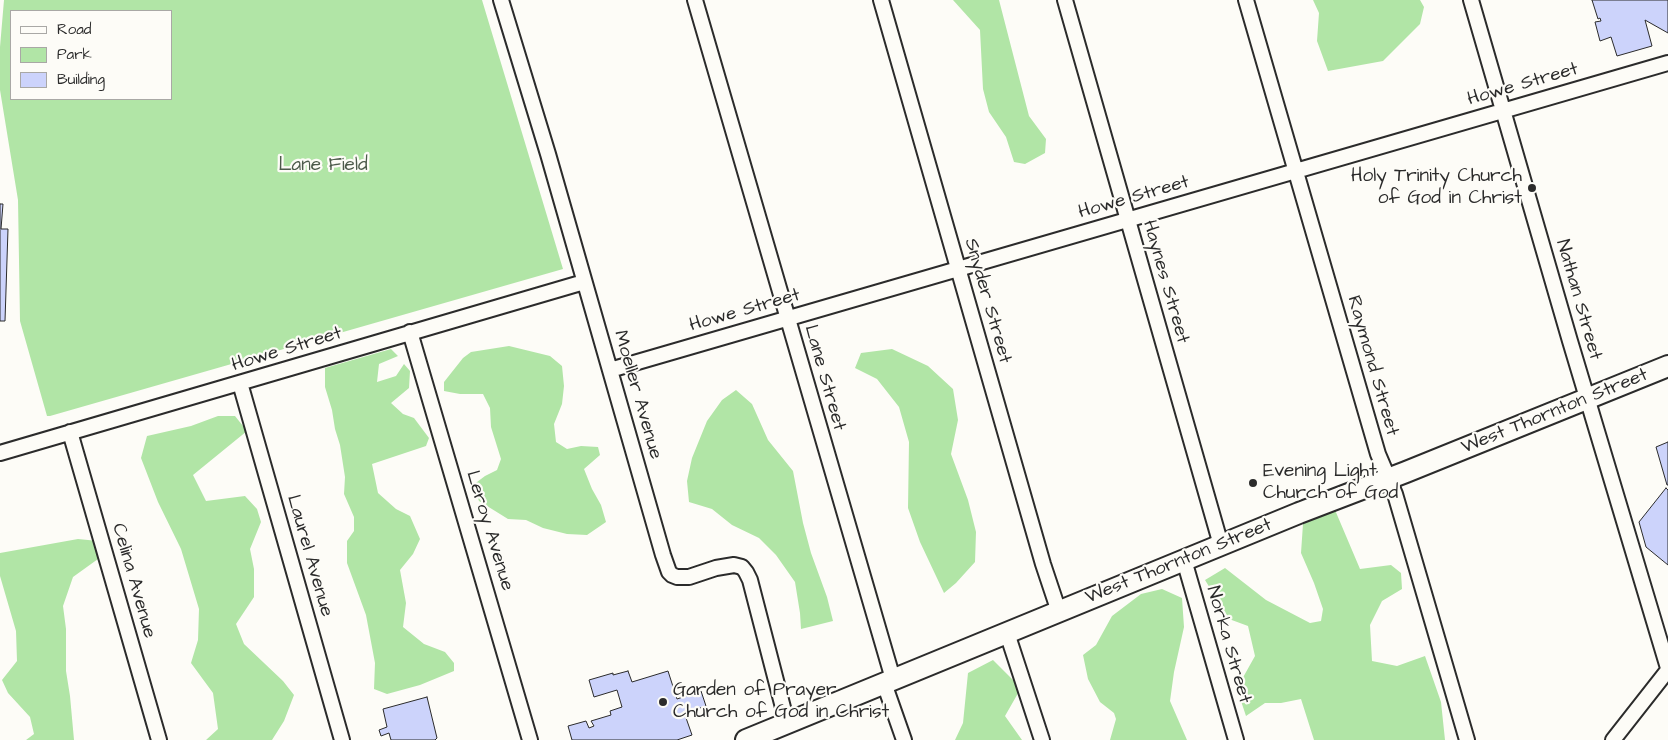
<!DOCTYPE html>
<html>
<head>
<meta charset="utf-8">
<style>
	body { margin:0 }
	#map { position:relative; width:1668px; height:740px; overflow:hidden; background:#fdfcf7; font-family:"Architects Daughter",sans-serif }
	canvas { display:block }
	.legend { position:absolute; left:10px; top:10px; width:162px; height:90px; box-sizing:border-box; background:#fdfcf7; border:1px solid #a9a8a5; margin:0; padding:6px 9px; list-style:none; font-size:15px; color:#2b2b2b }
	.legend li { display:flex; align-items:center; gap:10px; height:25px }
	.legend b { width:25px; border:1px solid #a9a8a5 }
</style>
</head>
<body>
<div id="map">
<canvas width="1668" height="740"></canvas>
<ul class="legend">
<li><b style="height:6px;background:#fdfcf7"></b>Road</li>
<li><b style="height:14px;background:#b1e5a6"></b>Park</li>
<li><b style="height:14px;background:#ccd3fb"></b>Building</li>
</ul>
</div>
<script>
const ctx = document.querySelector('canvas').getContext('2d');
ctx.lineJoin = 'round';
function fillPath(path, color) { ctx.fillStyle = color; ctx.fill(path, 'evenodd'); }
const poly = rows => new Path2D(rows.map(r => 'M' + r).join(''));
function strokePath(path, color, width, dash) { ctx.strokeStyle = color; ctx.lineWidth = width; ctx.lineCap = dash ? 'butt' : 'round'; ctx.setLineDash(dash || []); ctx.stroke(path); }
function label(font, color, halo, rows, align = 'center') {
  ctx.font = font + ' "Architects Daughter",sans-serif'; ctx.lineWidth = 4.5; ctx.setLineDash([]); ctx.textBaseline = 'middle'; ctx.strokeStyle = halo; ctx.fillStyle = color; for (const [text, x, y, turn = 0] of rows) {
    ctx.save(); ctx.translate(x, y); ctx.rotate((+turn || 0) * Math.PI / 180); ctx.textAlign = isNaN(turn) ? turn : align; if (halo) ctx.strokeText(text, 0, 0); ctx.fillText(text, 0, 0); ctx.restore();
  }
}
fillPath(poly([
	[4,0,482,0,563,269,50,416,47,416,20,321,18,200,0,90,0,47],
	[171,11,171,99,11,99,11,11],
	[953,0,999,0,1029,116,1046,139,1045,153,1025,164,1014,162,1006,137,989,112,983,89,980,30],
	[1313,0,1420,0,1424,7,1420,24,1383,61,1328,71,1317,41,1319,13],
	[509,346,550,356,562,366,564,386,562,404,554,424,556,442,567,449,581,446,598,447,600,455,584,469,592,489,601,505,606,522,587,535,567,534,543,528,526,520,508,519,479,501,473,485,485,476,497,470,501,459,491,427,490,408,483,394,460,394,444,391,444,382,463,358,471,352],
	[391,349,398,356,379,364,377,382,396,376,404,364,410,371,409,388,391,403,403,414,414,418,429,438,426,446,372,464,378,493,396,509,410,516,420,539,413,554,400,570,406,603,403,627,424,644,445,652,454,663,454,671,420,685,387,694,374,689,375,663,366,615,347,563,347,541,354,531,354,517,344,494,345,477,340,445,335,429,332,410,325,387,325,368],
	[892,349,928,366,953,389,958,420,951,454,968,500,976,532,975,562,956,583,944,593,920,542,908,508,909,442,899,407,877,379,855,368,861,353],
	[736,390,752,404,768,440,793,471,803,523,811,553,827,597,833,621,801,629,800,613,795,582,776,555,759,538,732,525,712,509,689,502,687,481,692,458,707,421,722,400],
	[218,416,235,416,247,431,193,475,206,501,245,496,257,509,261,522,250,549,254,569,254,597,236,624,244,644,283,681,294,695,284,721,272,740,206,740,218,729,213,693,191,663,198,640,199,609,181,549,158,502,141,458,147,436,191,426],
	[1335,510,1360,569,1391,565,1401,573,1402,589,1382,601,1370,625,1372,661,1397,666,1425,656,1441,702,1445,740,1314,740,1301,699,1281,703,1265,703,1246,716,1240,698,1241,681,1255,656,1248,626,1229,619,1205,580,1225,568,1266,600,1310,623,1321,621,1323,609,1314,583,1301,553,1303,524],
	[78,539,98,541,98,559,73,577,63,606,66,629,66,671,70,696,74,740,26,740,34,734,30,717,8,693,2,680,17,661,16,631,0,576,0,553],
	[1162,589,1182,598,1184,627,1174,672,1170,701,1187,740,1110,740,1116,719,1114,713,1100,702,1088,679,1083,655,1096,645,1112,616,1141,594],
	[993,660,1021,688,1005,716,1022,740,955,740,963,723,968,673]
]), '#b1e5a6');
const building = poly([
	[1592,0,1668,0,1668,33,1645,20,1652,46,1617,56,1611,37,1600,41,1595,22,1601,21,1600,18,1598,19,1592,0],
	[0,204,3,204,1,229,8,229,5,321,0,321,0,204],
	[1668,442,1668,485,1667,485,1656,447,1668,442],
	[1666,488,1668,490,1668,565,1646,547,1639,522,1666,488],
	[628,671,632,682,668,671,677,699,701,691,706,706,682,714,683,716,685,715,692,735,677,740,572,740,568,726,586,721,589,728,594,726,591,721,611,715,610,711,622,707,617,690,594,697,589,680,613,673,613,675,628,671],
	[427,697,437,738,435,740,391,740,389,733,381,736,379,730,387,727,383,709,427,697]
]);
fillPath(building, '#ccd3fb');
strokePath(building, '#2b2b2b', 1);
const minor = poly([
	[501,0,548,154,663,555,669,572,672,575,677,577,689,577,716,568,734,565,742,567,746,572,750,580,787,723],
	[695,0,893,679],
	[881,0,1043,564,1059,612],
	[1065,0,1221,545],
	[1246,0,1378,454,1395,494,1467,740],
	[1471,0,1570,341,1668,668],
	[410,332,530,740],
	[610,370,1668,63],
	[240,383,342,740],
	[70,432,159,740],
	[0,453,584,282],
	[1184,560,1236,740],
	[1007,633,1042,740],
	[884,683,904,740],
	[1613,740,1668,670]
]);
const secondary = poly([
	[746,740,1299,513,1406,472,1668,366]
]);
strokePath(minor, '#2b2b2b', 18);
strokePath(secondary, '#2b2b2b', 24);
strokePath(minor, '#fdfcf7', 14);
strokePath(secondary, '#fdfcf7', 20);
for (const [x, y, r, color] of [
	[1532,188,5,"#2b2b2b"],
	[1253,483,5,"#2b2b2b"],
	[663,702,5,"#2b2b2b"]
]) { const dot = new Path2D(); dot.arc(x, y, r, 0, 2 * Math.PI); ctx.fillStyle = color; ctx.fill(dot); strokePath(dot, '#fdfcf7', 2); }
label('19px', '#2b2b2b', '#fdfcf7', [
	["Howe Street",1523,85,-16],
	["Howe Street",1134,198,-16],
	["Haynes Street",1165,282,74],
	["Nathan Street",1578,300,74],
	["Snyder Street",987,301,74],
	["Howe Street",745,311,-16],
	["Howe Street",287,350,-17],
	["Raymond Street",1372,366,74],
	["Lane Street",824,378,74],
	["Moeller Avenue",637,395,74],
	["West Thornton Street",1555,412,-22],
	["Leroy Avenue",489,531,73],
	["Laurel Avenue",309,556,74],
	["West Thornton Street",1179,562,-22],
	["Celina Avenue",133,581,74],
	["Norka Street",1228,645,74]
]);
label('19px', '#4c5a4a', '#fdfcf7', [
	["Lane Field",323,166]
]);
label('19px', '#2b2b2b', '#fdfcf7', [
	["Holy Trinity Church",1522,177,"right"],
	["of God in Christ",1522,199,"right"],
	["Evening Light",1263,472],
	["Church of God",1263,494],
	["Garden of Prayer",673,691],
	["Church of God in Christ",673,713]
], 'left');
</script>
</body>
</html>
